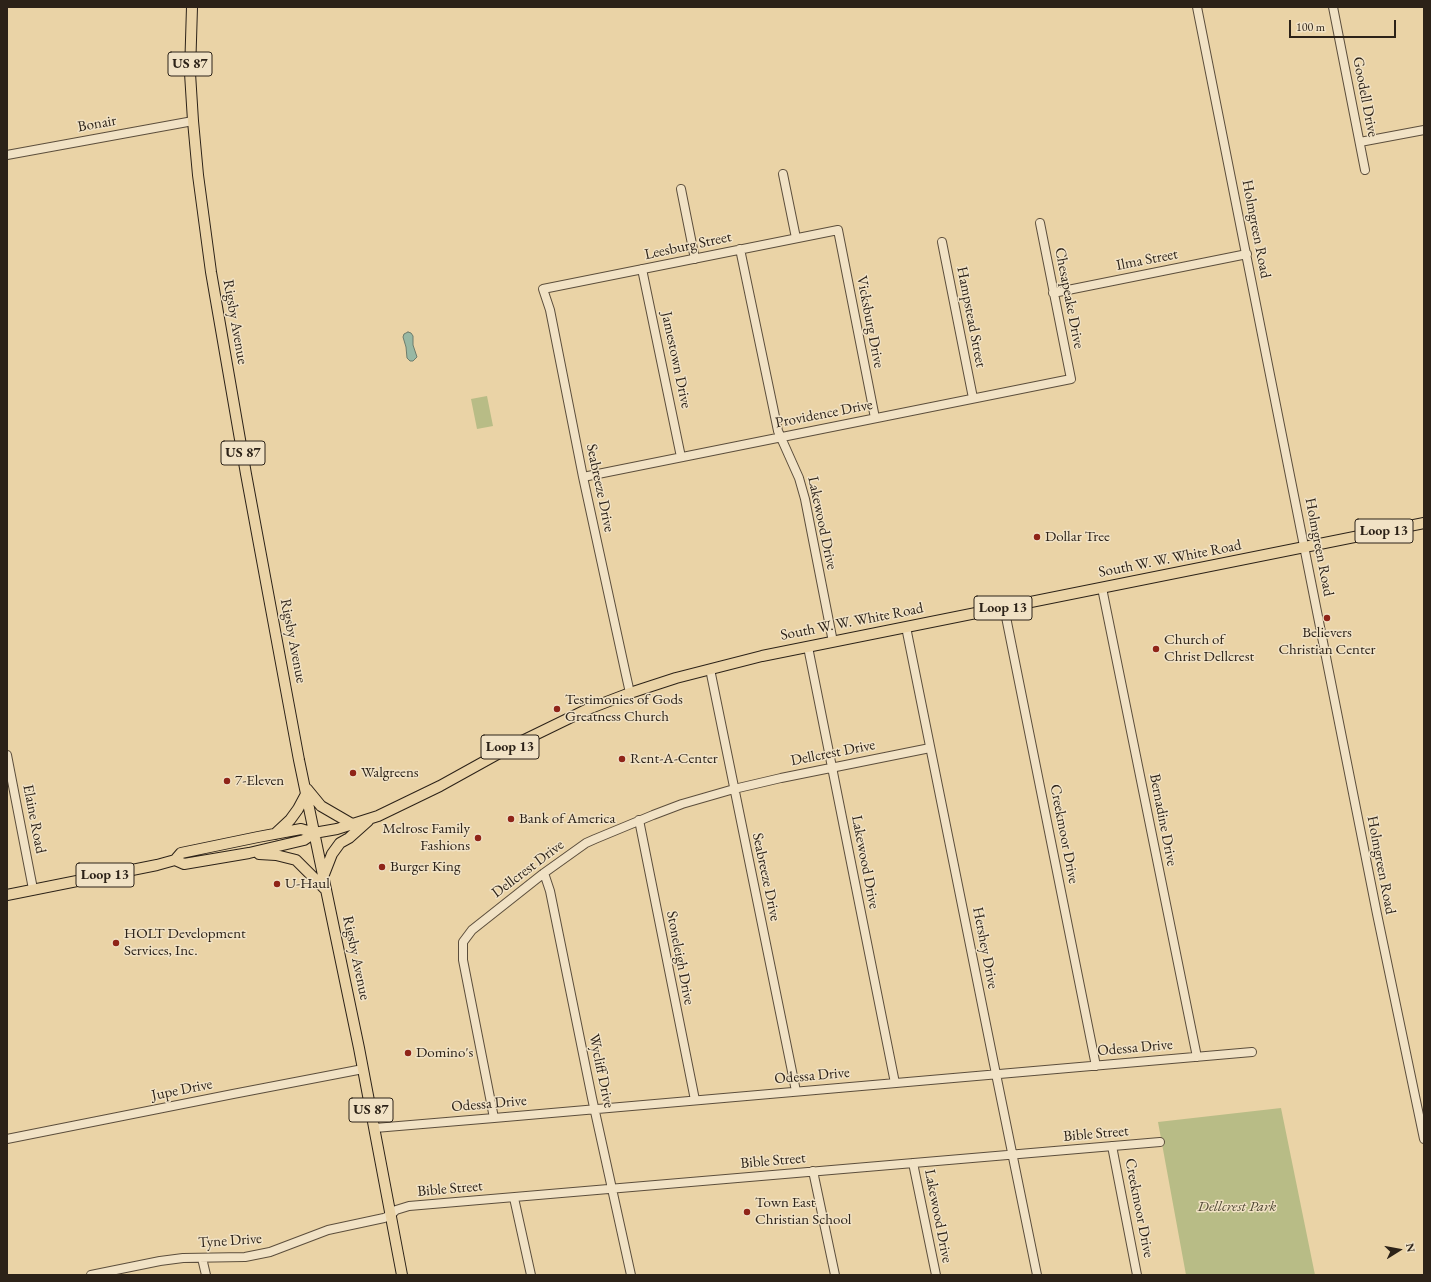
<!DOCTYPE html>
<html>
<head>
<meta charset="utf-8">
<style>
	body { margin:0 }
	#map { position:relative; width:1431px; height:1282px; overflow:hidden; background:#ead3a6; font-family:"EB Garamond",serif }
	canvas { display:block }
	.frame { position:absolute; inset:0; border:8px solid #2c2218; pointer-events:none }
	.north { position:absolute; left:1379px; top:1230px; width:40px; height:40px; -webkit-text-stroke:3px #f1e2c5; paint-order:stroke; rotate:79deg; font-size:11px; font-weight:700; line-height:16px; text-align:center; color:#2c2218 }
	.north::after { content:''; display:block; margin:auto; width:14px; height:18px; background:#2c2218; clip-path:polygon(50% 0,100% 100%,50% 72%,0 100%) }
	.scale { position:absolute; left:1289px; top:20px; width:107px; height:18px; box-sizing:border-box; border:2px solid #2c2218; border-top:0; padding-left:5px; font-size:12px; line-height:14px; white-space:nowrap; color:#2c2218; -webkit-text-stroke:3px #f1e2c5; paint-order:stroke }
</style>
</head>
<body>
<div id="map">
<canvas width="1431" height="1282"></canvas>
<div class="frame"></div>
<div class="north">N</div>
<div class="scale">100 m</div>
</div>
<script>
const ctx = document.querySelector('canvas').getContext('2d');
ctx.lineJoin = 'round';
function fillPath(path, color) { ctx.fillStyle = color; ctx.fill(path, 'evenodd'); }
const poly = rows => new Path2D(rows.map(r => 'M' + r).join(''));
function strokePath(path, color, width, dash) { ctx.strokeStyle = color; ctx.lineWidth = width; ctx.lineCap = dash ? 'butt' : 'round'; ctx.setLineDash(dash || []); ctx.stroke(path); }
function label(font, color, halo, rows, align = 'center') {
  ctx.font = font + ' "EB Garamond",serif'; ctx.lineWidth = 3; ctx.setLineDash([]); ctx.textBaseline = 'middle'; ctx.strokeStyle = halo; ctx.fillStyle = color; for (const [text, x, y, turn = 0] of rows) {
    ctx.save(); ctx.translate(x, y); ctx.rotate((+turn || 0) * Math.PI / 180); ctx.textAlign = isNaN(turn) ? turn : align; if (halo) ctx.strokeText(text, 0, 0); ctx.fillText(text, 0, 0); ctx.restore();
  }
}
fillPath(poly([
	[487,396,493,426,477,429,471,399],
	[1281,1108,1315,1275,1186,1275,1158,1122]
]), '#b8bc86');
const water = poly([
	[408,332,411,333,413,336,413,345,417,357,413,361,410,361,407,358,406,347,403,337,404,334,408,332]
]);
fillPath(water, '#98b8a4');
strokePath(water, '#6d7c6c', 1);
const minor = poly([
	[1197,7,1377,914,1424,1139],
	[1333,7,1365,170],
	[1360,142,1424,130],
	[7,155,193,121],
	[783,174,796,238],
	[681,189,695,259],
	[942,242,973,398],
	[740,249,778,431,799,478,805,499,833,642],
	[642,269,681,457],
	[1053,293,1247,254],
	[583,477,1071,379,1040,223],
	[1102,588,1197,1057],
	[1004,607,1096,1066],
	[906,627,996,1074,1037,1275],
	[808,647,895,1083],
	[710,669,796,1091],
	[630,693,626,675,583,477,550,310,543,289,838,230,875,418],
	[7,755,33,889],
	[639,820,695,1100],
	[544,873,550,891,592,1098,631,1275],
	[494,1118,463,960,463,942,472,930,544,873,586,843,595,839,653,815,682,804,734,789,781,778,930,748],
	[375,1128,494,1118,1252,1052],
	[7,1139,233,1094,363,1069],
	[1112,1146,1137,1275],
	[913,1163,936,1275],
	[813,1171,835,1275],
	[514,1198,531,1275],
	[202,1258,206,1275],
	[91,1275,160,1261,183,1258,245,1257,270,1252,328,1230,384,1218,391,1215,396,1210,409,1206,1160,1142]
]);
const major = poly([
	[192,7,190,73,193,121,198,175,211,272,246,474,299,760,359,1048,402,1275],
	[307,789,321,806,352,824],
	[275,834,290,820,298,809,306,794],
	[259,854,276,855,296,860,326,890],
	[175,860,184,864,249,853,304,840,314,833,337,829,378,816,440,786,514,745,588,709,630,693,676,678,762,656,1424,523],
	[323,877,332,854,340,843,349,838,368,821],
	[7,895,157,865,175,860,181,853,258,837,301,829,314,833]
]);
strokePath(minor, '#5c4e3c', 10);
strokePath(major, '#2c2218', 12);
strokePath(minor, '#f1e2c5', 8);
strokePath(major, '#ead3a6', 10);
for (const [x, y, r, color] of [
	[1037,537,4,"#8f2418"],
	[1327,618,4,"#8f2418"],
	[1156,649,4,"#8f2418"],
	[557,709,4,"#8f2418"],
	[622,759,4,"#8f2418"],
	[353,773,4,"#8f2418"],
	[227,781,4,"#8f2418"],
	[511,819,4,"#8f2418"],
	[478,838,4,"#8f2418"],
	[382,867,4,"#8f2418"],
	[277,884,4,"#8f2418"],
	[116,943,4,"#8f2418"],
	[408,1053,4,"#8f2418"],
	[747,1212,4,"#8f2418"]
]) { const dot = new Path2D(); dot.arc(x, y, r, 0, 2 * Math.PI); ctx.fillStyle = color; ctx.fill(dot); strokePath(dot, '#f1e2c5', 1.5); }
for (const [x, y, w] of [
	[190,64,44],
	[243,453,44],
	[1384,531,58],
	[1003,608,58],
	[510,747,58],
	[105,875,58],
	[371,1110,44]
]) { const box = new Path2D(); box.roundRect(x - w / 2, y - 12, w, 24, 3); ctx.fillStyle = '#f1e2c5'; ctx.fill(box); strokePath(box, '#2c2218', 1); }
label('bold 14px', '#2c2218', null, [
	["US 87",190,64],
	["US 87",243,453],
	["Loop 13",1384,531],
	["Loop 13",1003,608],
	["Loop 13",510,747],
	["Loop 13",105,875],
	["US 87",371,1110]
]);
label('15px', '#2c2218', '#f1e2c5', [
	["Goodell Drive",1365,97,79],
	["Bonair",97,124,-10],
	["Holmgreen Road",1256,229,79],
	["Leesburg Street",688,246,-12],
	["Ilma Street",1147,260,-11],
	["Chesapeake Drive",1069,298,79],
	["Hampstead Street",971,317,79],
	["Rigsby Avenue",235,322,80],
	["Vicksburg Drive",870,322,79],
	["Jamestown Drive",676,360,78],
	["Providence Drive",824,414,-11],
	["Seabreeze Drive",600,488,78],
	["Lakewood Drive",822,523,78],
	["Holmgreen Road",1319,547,79],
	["South W. W. White Road",1170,559,-11],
	["South W. W. White Road",852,622,-11],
	["Rigsby Avenue",293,641,79],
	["Dellcrest Drive",833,753,-11],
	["Elaine Road",34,819,79],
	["Bernadine Drive",1163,820,79],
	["Creekmoor Drive",1064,834,79],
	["Lakewood Drive",865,862,79],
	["Holmgreen Road",1381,865,79],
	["Dellcrest Drive",528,869,-37],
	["Seabreeze Drive",766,877,78],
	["Hershey Drive",985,948,79],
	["Rigsby Avenue",356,958,78],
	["Stoneleigh Drive",680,958,79],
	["Odessa Drive",1135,1048,-5],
	["Wycliff Drive",601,1071,78],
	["Odessa Drive",812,1076,-5],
	["Jupe Drive",182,1090,-11],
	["Odessa Drive",489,1104,-5],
	["Bible Street",1096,1134,-5],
	["Bible Street",773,1161,-5],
	["Bible Street",450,1189,-5],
	["Creekmoor Drive",1139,1208,79],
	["Lakewood Drive",938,1216,79],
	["Tyne Drive",230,1241,-4]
]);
label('15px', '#2c2218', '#f1e2c5', [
	["Dollar Tree",1045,537],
	["Believers",1327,633,"center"],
	["Christian Center",1327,650,"center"],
	["Church of",1164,640],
	["Christ Dellcrest",1164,657],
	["Testimonies of Gods",565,700],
	["Greatness Church",565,717],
	["Rent-A-Center",630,759],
	["Walgreens",361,773],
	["7-Eleven",235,781],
	["Bank of America",519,819],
	["Melrose Family",470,829,"right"],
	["Fashions",470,846,"right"],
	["Burger King",390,867],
	["U-Haul",285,884],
	["HOLT Development",124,934],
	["Services, Inc.",124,951],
	["Domino's",416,1053],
	["Town East",755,1203],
	["Christian School",755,1220]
], 'left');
label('italic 15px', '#4f4834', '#f1e2c5', [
	["Dellcrest Park",1237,1207]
]);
</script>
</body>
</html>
